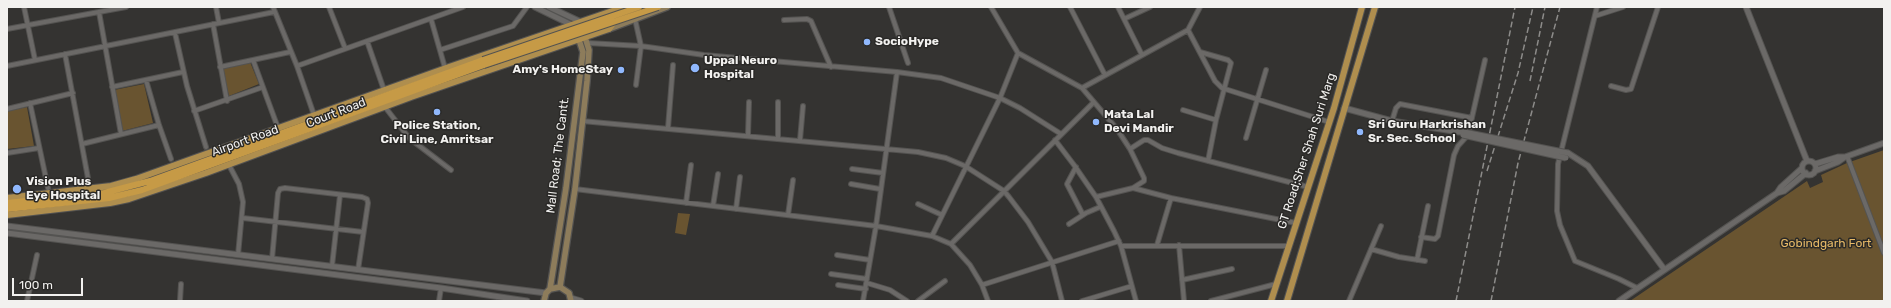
<!DOCTYPE html>
<html>
<head>
<meta charset="utf-8">
<style>
	body { margin:0 }
	#map { position:relative; width:1891px; height:308px; overflow:hidden; background:#343331; font-family:Rubik,sans-serif }
	canvas { display:block }
	.frame { position:absolute; inset:0; border:8px solid #f2f1ef; pointer-events:none }
	.scale { position:absolute; left:12px; top:278px; width:71px; height:18px; box-sizing:border-box; border:2px solid #f2f1ef; border-top:0; padding-left:5px; font-size:12px; line-height:14px; white-space:nowrap; color:#f2f1ef; -webkit-text-stroke:3px #2a2927; paint-order:stroke }
</style>
</head>
<body>
<div id="map">
<canvas width="1891" height="308"></canvas>
<div class="frame"></div>
<div class="scale">100 m</div>
</div>
<script>
const ctx = document.querySelector('canvas').getContext('2d');
ctx.lineJoin = 'round';
function fillPath(path, color) { ctx.fillStyle = color; ctx.fill(path, 'evenodd'); }
const poly = rows => new Path2D(rows.map(r => 'M' + r).join(''));
function strokePath(path, color, width, dash) { ctx.strokeStyle = color; ctx.lineWidth = width; ctx.lineCap = dash ? 'butt' : 'round'; ctx.setLineDash(dash || []); ctx.stroke(path); }
function label(font, color, halo, rows, align = 'center') {
  ctx.font = font + ' Rubik,sans-serif'; ctx.lineWidth = 3; ctx.setLineDash([]); ctx.textBaseline = 'middle'; ctx.strokeStyle = halo; ctx.fillStyle = color; for (const [text, x, y, turn = 0] of rows) {
    ctx.save(); ctx.translate(x, y); ctx.rotate((+turn || 0) * Math.PI / 180); ctx.textAlign = isNaN(turn) ? turn : align; if (halo) ctx.strokeText(text, 0, 0); ctx.fillText(text, 0, 0); ctx.restore();
  }
}
fillPath(poly([
	[250,62,259,84,229,96,222,68],
	[144,84,153,123,122,131,114,90],
	[27,107,34,146,7,149,7,111],
	[1884,150,1884,301,1630,301,1807,181,1810,188,1823,182,1821,175,1847,163],
	[678,213,690,214,686,235,675,233]
]), '#695430');
const minor = poly([
	[24,7,35,60],
	[216,7,219,23],
	[273,7,297,66,314,115],
	[329,7,345,48],
	[889,7,908,63],
	[991,7,1018,53],
	[1070,7,1105,75],
	[1118,7,1142,55],
	[1597,7,1558,164,1557,211,1560,225,1575,261,1619,279,1637,288],
	[99,12,121,134],
	[1595,16,1623,7],
	[431,19,445,68],
	[635,19,641,46,636,85],
	[1124,19,1150,7],
	[784,20,807,19,811,21,831,67],
	[213,24,227,101],
	[7,29,126,7],
	[1188,30,1215,81,1222,88,1329,122],
	[175,33,187,86,206,147],
	[367,41,384,90],
	[588,43,641,46,704,55,897,72,941,78,1000,98,1020,108,1061,134],
	[440,50,513,26,527,7],
	[65,54,90,189],
	[253,60,278,128],
	[7,66,274,12],
	[297,66,463,7],
	[220,67,290,52],
	[146,80,159,125,171,159],
	[1611,86,1626,90,1631,89,1658,7],
	[112,87,183,72],
	[1082,88,1188,30,1200,7],
	[30,103,48,188],
	[385,107,409,138,451,170],
	[7,109,73,93],
	[1183,110,1216,120,1231,63,1228,60,1200,52],
	[194,111,263,87],
	[582,121,918,152,946,158,965,166,1004,191,1009,197,1028,222,1052,262,1062,301],
	[1392,121,1396,108,1400,104,1472,118],
	[668,128,673,65],
	[748,135,749,102],
	[778,138,778,102],
	[1246,138,1266,70],
	[800,140,803,106],
	[1055,140,1074,165,1096,197,1114,231,1121,246,1136,301],
	[82,144,159,125],
	[1130,149,1144,140,1148,140,1162,148,1178,153,1308,187],
	[7,153,39,148],
	[1847,156,1884,253],
	[1208,161,1216,120],
	[229,165,239,184,243,202,238,255],
	[1076,167,1067,184,1083,215],
	[852,169,883,173],
	[851,184,880,189],
	[1133,188,1171,198,1296,223],
	[575,189,876,226,932,236,951,244,970,265,982,285,988,301],
	[686,203,691,165],
	[918,204,942,215],
	[713,206,718,174],
	[736,209,740,177],
	[788,215,793,180],
	[243,218,363,232],
	[1069,224,1086,213,1100,207],
	[932,236,1000,98,1018,53,1082,88,1117,129,1130,149,1144,178,1144,181,1133,188,1096,197],
	[1421,237,1435,239,1438,236,1454,155,1458,146,1468,135,1485,60],
	[951,244,1094,102],
	[1157,245,1171,198],
	[1179,245,1184,301],
	[1121,246,1288,246],
	[1371,249,1399,257,1425,261],
	[837,255,870,260],
	[272,259,278,193,280,189,285,188,362,197,367,199,368,203,358,270],
	[1417,260,1428,206],
	[332,266,340,195],
	[831,274,867,279],
	[1182,280,1232,269],
	[867,283,890,290,907,301],
	[838,285,866,289],
	[982,285,1119,241],
	[27,301,37,255],
	[180,301,181,284],
	[439,301,441,288],
	[863,301,876,226,897,72],
	[918,301,945,281],
	[1082,301,1132,286],
	[1211,301,1276,284],
	[1349,301,1381,226]
]);
const tertiary = poly([
	[535,7,572,25],
	[549,7,581,22],
	[1746,7,1807,161],
	[1344,108,1392,121,1459,132,1464,132],
	[1568,153,1588,166,1664,269],
	'1802 168a7 7 0 1 1 14 0a7 7 0 1 1-14 0Z',
	[1815,164,1838,157,1845,157],
	[1815,171,1838,162,1845,157,1884,143],
	[1777,193,1781,187,1802,168],
	[7,226,546,293],
	[7,233,441,288,527,301],
	[571,298,581,301],
	[1619,301,1777,193,1784,191,1806,173]
]);
const secondary = poly([
	[609,29,667,7],
	[560,287,575,189,587,81,589,50,584,34],
	[550,289,566,188,583,52,578,37],
	[544,301,546,293,550,289,560,287,569,293,571,301]
]);
const primary = poly([
	[7,198,111,186,136,179,449,67,624,7],
	[7,215,110,203,129,199,206,173,411,97,609,29,625,7],
	[1271,301,1334,108,1362,7],
	[1287,301,1375,7]
]);
const trunk = poly([
	[7,203,104,193,150,181,483,60],
	[7,209,109,198,142,190,484,65]
]);
strokePath(minor, '#545351', 6);
strokePath(tertiary, '#545351', 7);
strokePath(secondary, '#545351', 8);
strokePath(primary, '#545351', 8);
strokePath(trunk, '#545351', 8);
strokePath(minor, '#6b6967', 4);
strokePath(tertiary, '#6b6967', 5);
strokePath(secondary, '#8d7c5b', 5.5);
strokePath(primary, '#af8e4e', 6);
strokePath(trunk, '#c69a46', 6);
strokePath(poly([
	[1530,81,1545,7],
	[1487,171,1518,73,1533,7],
	[1456,301,1515,7],
	[1491,301,1518,163,1560,7]
]), '#8d8c8a', 1.5, [6, 3]);
const tertiaryBridge = poly([
	[1464,132,1568,153],
	[1463,135,1566,158]
]);
const trunkBridge = poly([
	[483,60,639,7],
	[484,65,658,7]
]);
strokePath(tertiaryBridge, '#545351', 7, []);
strokePath(trunkBridge, '#545351', 8, []);
strokePath(tertiaryBridge, '#6b6967', 5);
strokePath(trunkBridge, '#c69a46', 6);
for (const [x, y, r, color] of [
	[867,42,4,"#90b8fd"],
	[695,68,5,"#90b8fd"],
	[621,70,4,"#90b8fd"],
	[437,112,4,"#90b8fd"],
	[1096,122,4,"#90b8fd"],
	[1360,132,4,"#90b8fd"],
	[17,189,5,"#90b8fd"]
]) { const dot = new Path2D(); dot.arc(x, y, r, 0, 2 * Math.PI); ctx.fillStyle = color; ctx.fill(dot); strokePath(dot, '#2a2927', 1.5); }
label('bold 12px', '#f2f1ef', '#2a2927', [
	["SocioHype",875,42],
	["Uppal Neuro",704,61],
	["Hospital",704,75],
	["Amy's HomeStay",613,70,"right"],
	["Mata Lal",1104,115],
	["Devi Mandir",1104,129],
	["Sri Guru Harkrishan",1368,125],
	["Sr. Sec. School",1368,139],
	["Police Station,",437,126,"center"],
	["Civil Line, Amritsar",437,140,"center"],
	["Vision Plus",26,182],
	["Eye Hospital",26,196]
], 'left');
label('12px', '#f2f1ef', '#2a2927', [
	["Court Road",336,113,-21],
	["Airport Road",245,141,-20],
	["GT Road;Sher Shah Suri Marg",1307,151,-72],
	["Mall Road; The Cantt.",558,155,-83]
]);
label('12px', '#e6b967', '#2a2927', [
	["Gobindgarh Fort",1826,244]
]);
</script>
</body>
</html>
